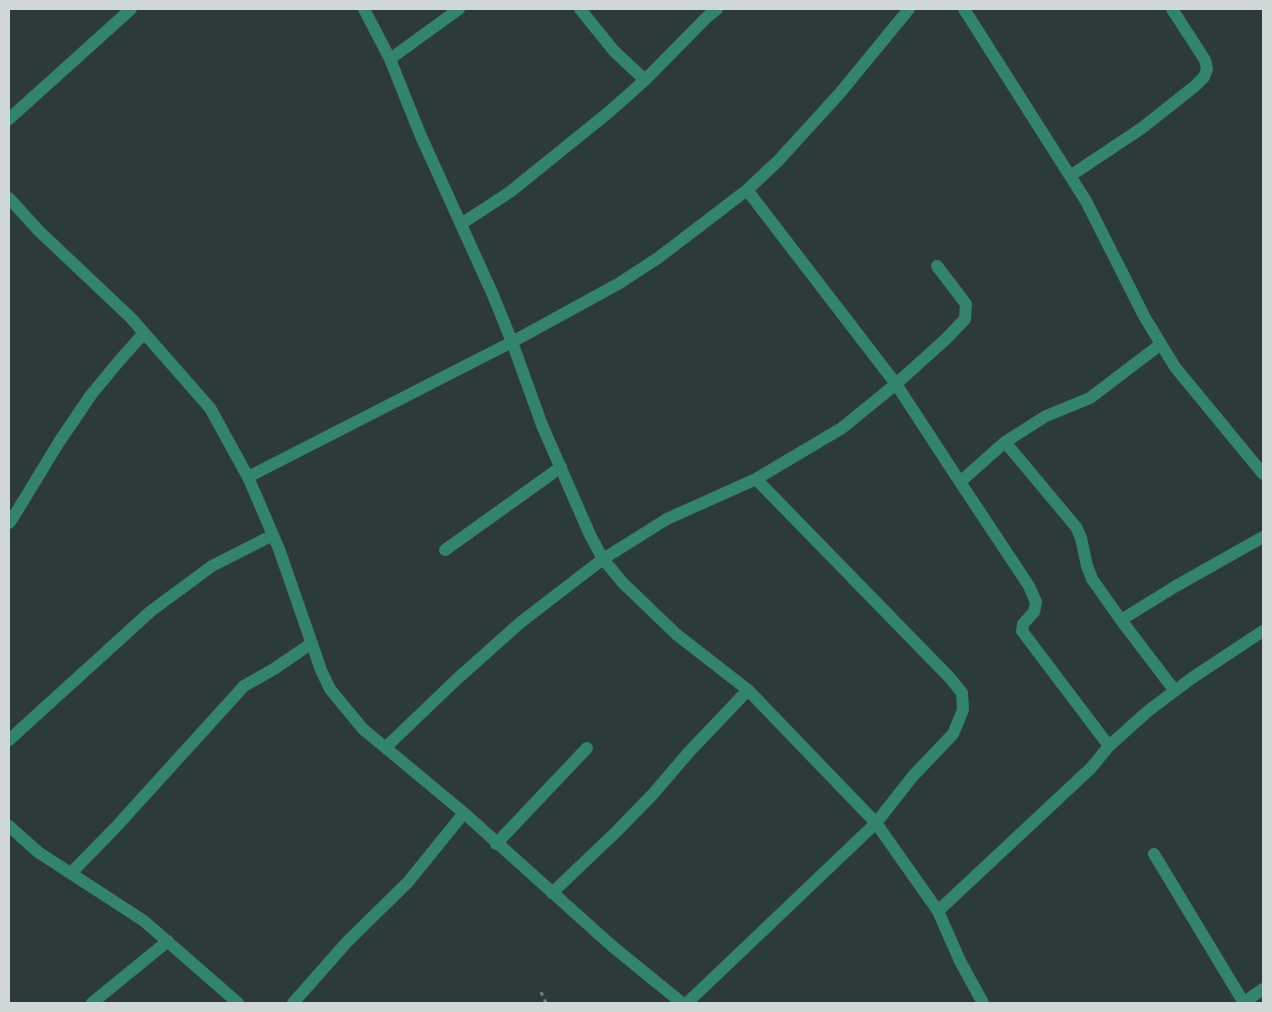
<!DOCTYPE html>
<html>
<head>
<meta charset="utf-8">
<style>
	body { margin:0 }
	#map { position:relative; width:1272px; height:1012px; overflow:hidden; background:#2d3a3b; font-family:Roboto,sans-serif }
	canvas { display:block }
	.frame { position:absolute; inset:0; border:10px solid #cfd7d7; pointer-events:none }
</style>
</head>
<body>
<div id="map">
<canvas width="1272" height="1012"></canvas>
<div class="frame"></div>
</div>
<script>
const ctx = document.querySelector('canvas').getContext('2d');
ctx.lineJoin = 'round';
const poly = rows => new Path2D(rows.map(r => 'M' + r).join(''));
function strokePath(path, color, width, dash) { ctx.strokeStyle = color; ctx.lineWidth = width; ctx.lineCap = dash ? 'butt' : 'round'; ctx.setLineDash(dash || []); ctx.stroke(path); }
strokePath(poly([
	[541,992,546,1003]
]), '#758081', 3, [4, 4]);
strokePath(poly([
	[364,9,390,59,420,134,493,295,512,342,542,425,590,535,603,559,623,583,676,634,748,690,876,823,938,911,960,961,983,1003],
	[580,9,614,51,645,80],
	[964,9,1086,201,1144,316,1175,367,1263,474],
	[390,59,459,9],
	[9,119,131,9],
	[1070,176,1142,128,1195,86,1204,77,1207,69,1205,60,1172,9],
	[747,190,896,384,947,338,965,319,966,304,937,266],
	[9,198,39,231,131,318,210,408,248,477,279,549,321,670,330,689,344,706,363,729,464,813,612,946,682,1003],
	[461,224,510,192,609,112,645,80,707,17,717,9],
	[1005,442,1076,527,1081,538,1087,566,1092,579,1121,620,1176,586,1263,537],
	[248,477,512,342,618,284,658,258,747,190,778,161,840,93,909,9],
	[960,482,1029,586,1036,602,1034,612,1023,624,1022,631,1109,746],
	[9,523,14,516,59,442,91,395,119,361,144,333],
	[445,550,561,467],
	[1121,620,1175,691],
	[9,740,151,611,212,566,273,535],
	[386,747,456,680,521,622,603,559,667,519,756,479,842,428,896,384,960,482,1005,442,1046,416,1090,398,1161,344],
	[9,826,38,852,144,921,238,1003],
	[496,844,587,748],
	[1154,854,1244,1003],
	[71,873,115,828,244,686,274,669,312,643],
	[552,893,617,831,653,794,689,752,748,690],
	[938,911,1091,768,1109,746,1148,711,1192,678,1263,631],
	[92,1003,168,941],
	[293,1003,347,942,408,882,464,813],
	[687,1003,876,823,913,776,953,734,963,710,962,693,950,678,756,479],
	[1243,1003,1263,989]
]), '#33836f', 12);
</script>
</body>
</html>
